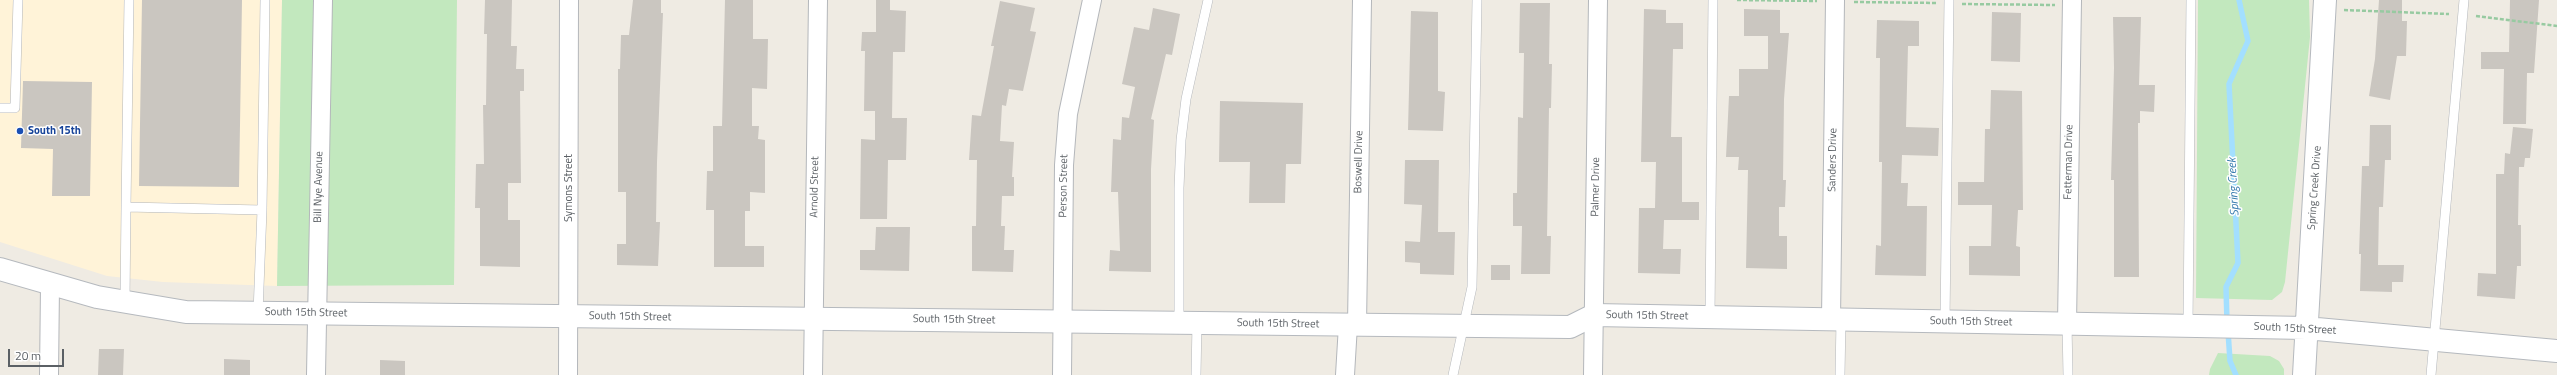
<!DOCTYPE html>
<html>
<head>
<meta charset="utf-8">
<style>
	body { margin:0 }
	#map { position:relative; width:2557px; height:375px; overflow:hidden; background:#efebe3; font-family:"Titillium Web",sans-serif }
	canvas { display:block }
	.scale { position:absolute; left:8px; top:349px; width:56px; height:18px; box-sizing:border-box; border:2px solid #5b6065; border-top:0; padding-left:5px; font-size:12px; line-height:14px; white-space:nowrap; color:#5b6065; -webkit-text-stroke:3px #fff; paint-order:stroke }
</style>
</head>
<body>
<div id="map">
<canvas width="2557" height="375"></canvas>
<div class="scale">20 m</div>
</div>
<script>
const ctx = document.querySelector('canvas').getContext('2d');
ctx.lineJoin = 'round';
function fillPath(path, color) { ctx.fillStyle = color; ctx.fill(path, 'evenodd'); }
const poly = rows => new Path2D(rows.map(r => 'M' + r).join(''));
function strokePath(path, color, width, dash) { ctx.strokeStyle = color; ctx.lineWidth = width; ctx.lineCap = dash ? 'butt' : 'round'; ctx.setLineDash(dash || []); ctx.stroke(path); }
function label(font, color, halo, rows, align = 'center') {
  ctx.font = font + ' "Titillium Web",sans-serif'; ctx.lineWidth = 3; ctx.setLineDash([]); ctx.textBaseline = 'middle'; ctx.strokeStyle = halo; ctx.fillStyle = color; for (const [text, x, y, turn = 0] of rows) {
    ctx.save(); ctx.translate(x, y); ctx.rotate((+turn || 0) * Math.PI / 180); ctx.textAlign = isNaN(turn) ? turn : align; if (halo) ctx.strokeText(text, 0, 0); ctx.fillText(text, 0, 0); ctx.restore();
  }
}
fillPath(poly([
	[0,0,282,0,277,286,163,282,107,276,0,242]
]), '#fff3d8');
fillPath(poly([
	[282,0,457,0,454,285,277,286],
	[2198,0,2309,0,2310,37,2285,282,2282,292,2272,300,2196,298],
	[2218,353,2270,356,2279,361,2284,369,2284,375,2209,375,2210,369]
]), '#c2e8be');
strokePath(poly([
	[2227,322,2226,287,2238,263,2229,84,2248,41,2239,0],
	[2228,331,2230,361,2236,375]
]), '#a3dfff', 5.5);
fillPath(poly([
	[142,0,242,0,239,187,139,186],
	[485,0,512,0,511,46,517,46,516,69,524,69,524,91,520,91,521,183,508,183,508,220,520,220,520,267,480,266,480,208,475,208,476,164,484,164,483,105,486,105,487,34,484,34],
	[633,0,661,0,661,13,663,13,657,162,656,222,660,222,658,266,617,265,617,244,626,244,626,192,618,192,618,69,620,69,621,35,629,35],
	[725,0,753,0,753,39,768,39,767,89,752,88,752,126,759,126,758,139,765,140,765,193,750,192,750,211,745,211,745,246,764,246,764,267,714,267,714,210,706,210,707,171,713,171,713,126,722,126],
	[876,0,890,0,890,10,906,11,905,52,893,52,892,118,907,118,906,160,888,160,887,219,860,219,861,139,875,140,875,111,864,111,865,51,861,51,862,32,876,32],
	[2379,0,2402,0,2402,21,2407,21,2406,56,2397,56,2390,100,2369,96,2375,59],
	[2510,0,2539,0,2534,73,2527,73,2526,124,2503,124,2504,69,2481,69,2481,52,2509,52],
	[1000,1,1035,8,1030,31,1036,32,1023,91,1009,89,1006,106,1002,105,1000,141,1014,142,1012,177,1014,177,1014,196,1002,196,1001,226,1005,226,1004,250,1014,250,1013,272,972,271,972,226,976,226,977,160,969,160,972,115,981,116,994,46,991,46],
	[1520,3,1550,3,1549,64,1552,64,1551,108,1549,108,1547,236,1551,236,1550,274,1521,274,1522,226,1513,226,1513,193,1517,193,1518,117,1523,118,1524,53,1519,53],
	[1153,8,1180,14,1172,55,1166,54,1151,119,1154,120,1151,169,1151,272,1109,271,1110,250,1120,251,1118,192,1111,192,1113,139,1121,140,1122,117,1129,118,1135,87,1122,84,1134,27,1149,30],
	[1644,9,1666,10,1666,23,1683,23,1683,49,1673,49,1671,137,1682,137,1682,202,1699,202,1699,220,1664,220,1663,249,1681,249,1680,274,1638,273,1639,208,1655,208,1656,162,1641,162],
	[1744,9,1780,10,1780,33,1789,33,1784,99,1783,180,1786,180,1785,207,1779,207,1779,236,1787,236,1787,269,1746,268,1748,170,1738,170,1739,157,1726,157,1729,96,1739,96,1739,69,1768,69,1768,36,1744,36],
	[1411,11,1438,12,1438,91,1445,92,1443,131,1408,130],
	[1992,12,2021,13,2020,62,1991,61],
	[2113,17,2141,17,2139,85,2155,85,2154,112,2140,111,2140,123,2138,123,2139,277,2114,277,2114,180,2111,180,2114,68],
	[1877,20,1919,21,1919,46,1908,46,1906,127,1939,128,1938,156,1902,155,1901,183,1908,183,1907,206,1927,206,1926,276,1875,275,1876,245,1881,246,1882,162,1879,162,1880,58,1876,58],
	[23,81,92,82,90,196,52,196,53,149,21,148],
	[1991,90,2022,91,2023,210,2018,210,2016,246,2020,247,2020,276,1969,275,1969,246,1991,246,1992,205,1958,205,1958,182,1984,182,1985,129,1990,129],
	[1220,101,1303,103,1301,164,1286,164,1285,203,1249,203,1250,162,1219,162],
	[2370,125,2391,125,2391,160,2385,160,2383,207,2379,207,2378,265,2404,265,2403,282,2392,282,2392,292,2360,291,2361,254,2359,254,2362,166,2369,166],
	[2513,127,2533,129,2530,158,2525,158,2524,167,2519,167,2518,225,2521,225,2521,266,2517,266,2515,299,2477,296,2478,273,2496,274,2496,174,2504,174,2505,153,2510,154],
	[1405,160,1439,160,1438,232,1455,232,1454,275,1420,274,1420,263,1405,262,1405,241,1420,242,1422,205,1404,204],
	[876,227,910,227,909,271,860,270,860,250,875,250],
	[1491,265,1510,265,1510,280,1491,280],
	[99,349,124,349,123,375,98,375],
	[224,359,250,360,250,375,224,375],
	[380,360,405,361,405,375,380,375]
]), '#cac6c0');
const lane = poly([
	[0,108,15,108,18,0],
	[126,207,129,0],
	[262,210,265,0],
	[125,301,126,207,262,210,258,313],
	[1710,317,1713,0],
	[1945,321,1949,0],
	[1179,323,1179,188,1181,140,1186,99,1208,0],
	[2067,324,2068,375],
	[2188,326,2191,0],
	[1196,375,1197,323],
	[1453,375,1472,287,1477,0],
	[1840,375,1841,320],
	[2431,375,2464,0]
]);
const street = poly([
	[1831,319,1835,0],
	[2067,324,2072,0],
	[1357,325,1362,0],
	[49,375,50,285],
	[316,375,323,0],
	[568,375,569,0],
	[813,375,818,0],
	[1062,375,1064,165,1068,114,1092,0],
	[1345,375,1348,325],
	[1593,375,1598,0]
]);
const secondary = poly([
	[0,269,97,297,186,312,1570,327,1594,315,2306,328,2557,351],
	[2304,375,2325,0]
]);
strokePath(lane, '#b4b7bb', 10);
strokePath(street, '#b4b7bb', 20);
strokePath(secondary, '#b5b9be', 24);
strokePath(poly([
	[1737,0,1817,1],
	[1854,2,1937,3],
	[1962,4,2055,5],
	[2344,10,2449,14],
	[2476,16,2557,26]
]), '#97caa1', 2.5, [4, 2]);
strokePath(lane, '#fff', 9);
strokePath(street, '#fff', 18);
strokePath(secondary, '#fff', 22);
for (const [x, y, r, color] of [
	[20,131,4,"#1a4fb4"]
]) { const dot = new Path2D(); dot.arc(x, y, r, 0, 2 * Math.PI); ctx.fillStyle = color; ctx.fill(dot); strokePath(dot, '#fff', 1.5); }
label('bold 11px', '#164399', '#fff', [
	["South 15th",28,131]
], 'left');
label('11px', '#5b6065', '#fff', [
	["Sanders Drive",1833,160,-89],
	["Boswell Drive",1359,162,-89],
	["Fetterman Drive",2069,162,-89],
	["Person Street",1064,186,-89],
	["Bill Nye Avenue",319,187,-89],
	["Arnold Street",815,187,-89],
	["Palmer Drive",1596,187,-89],
	["Symons Street",569,188,-90],
	["Spring Creek Drive",2315,188,-86],
	["South 15th Street",306,313,1],
	["South 15th Street",1647,316,1],
	["South 15th Street",630,317,1],
	["South 15th Street",954,320,1],
	["South 15th Street",1971,322,1],
	["South 15th Street",1278,324,1],
	["South 15th Street",2295,329,3]
]);
label('italic 12px', '#387cae', '#fff', [
	["Spring Creek",2234,187,-93]
]);
</script>
</body>
</html>
